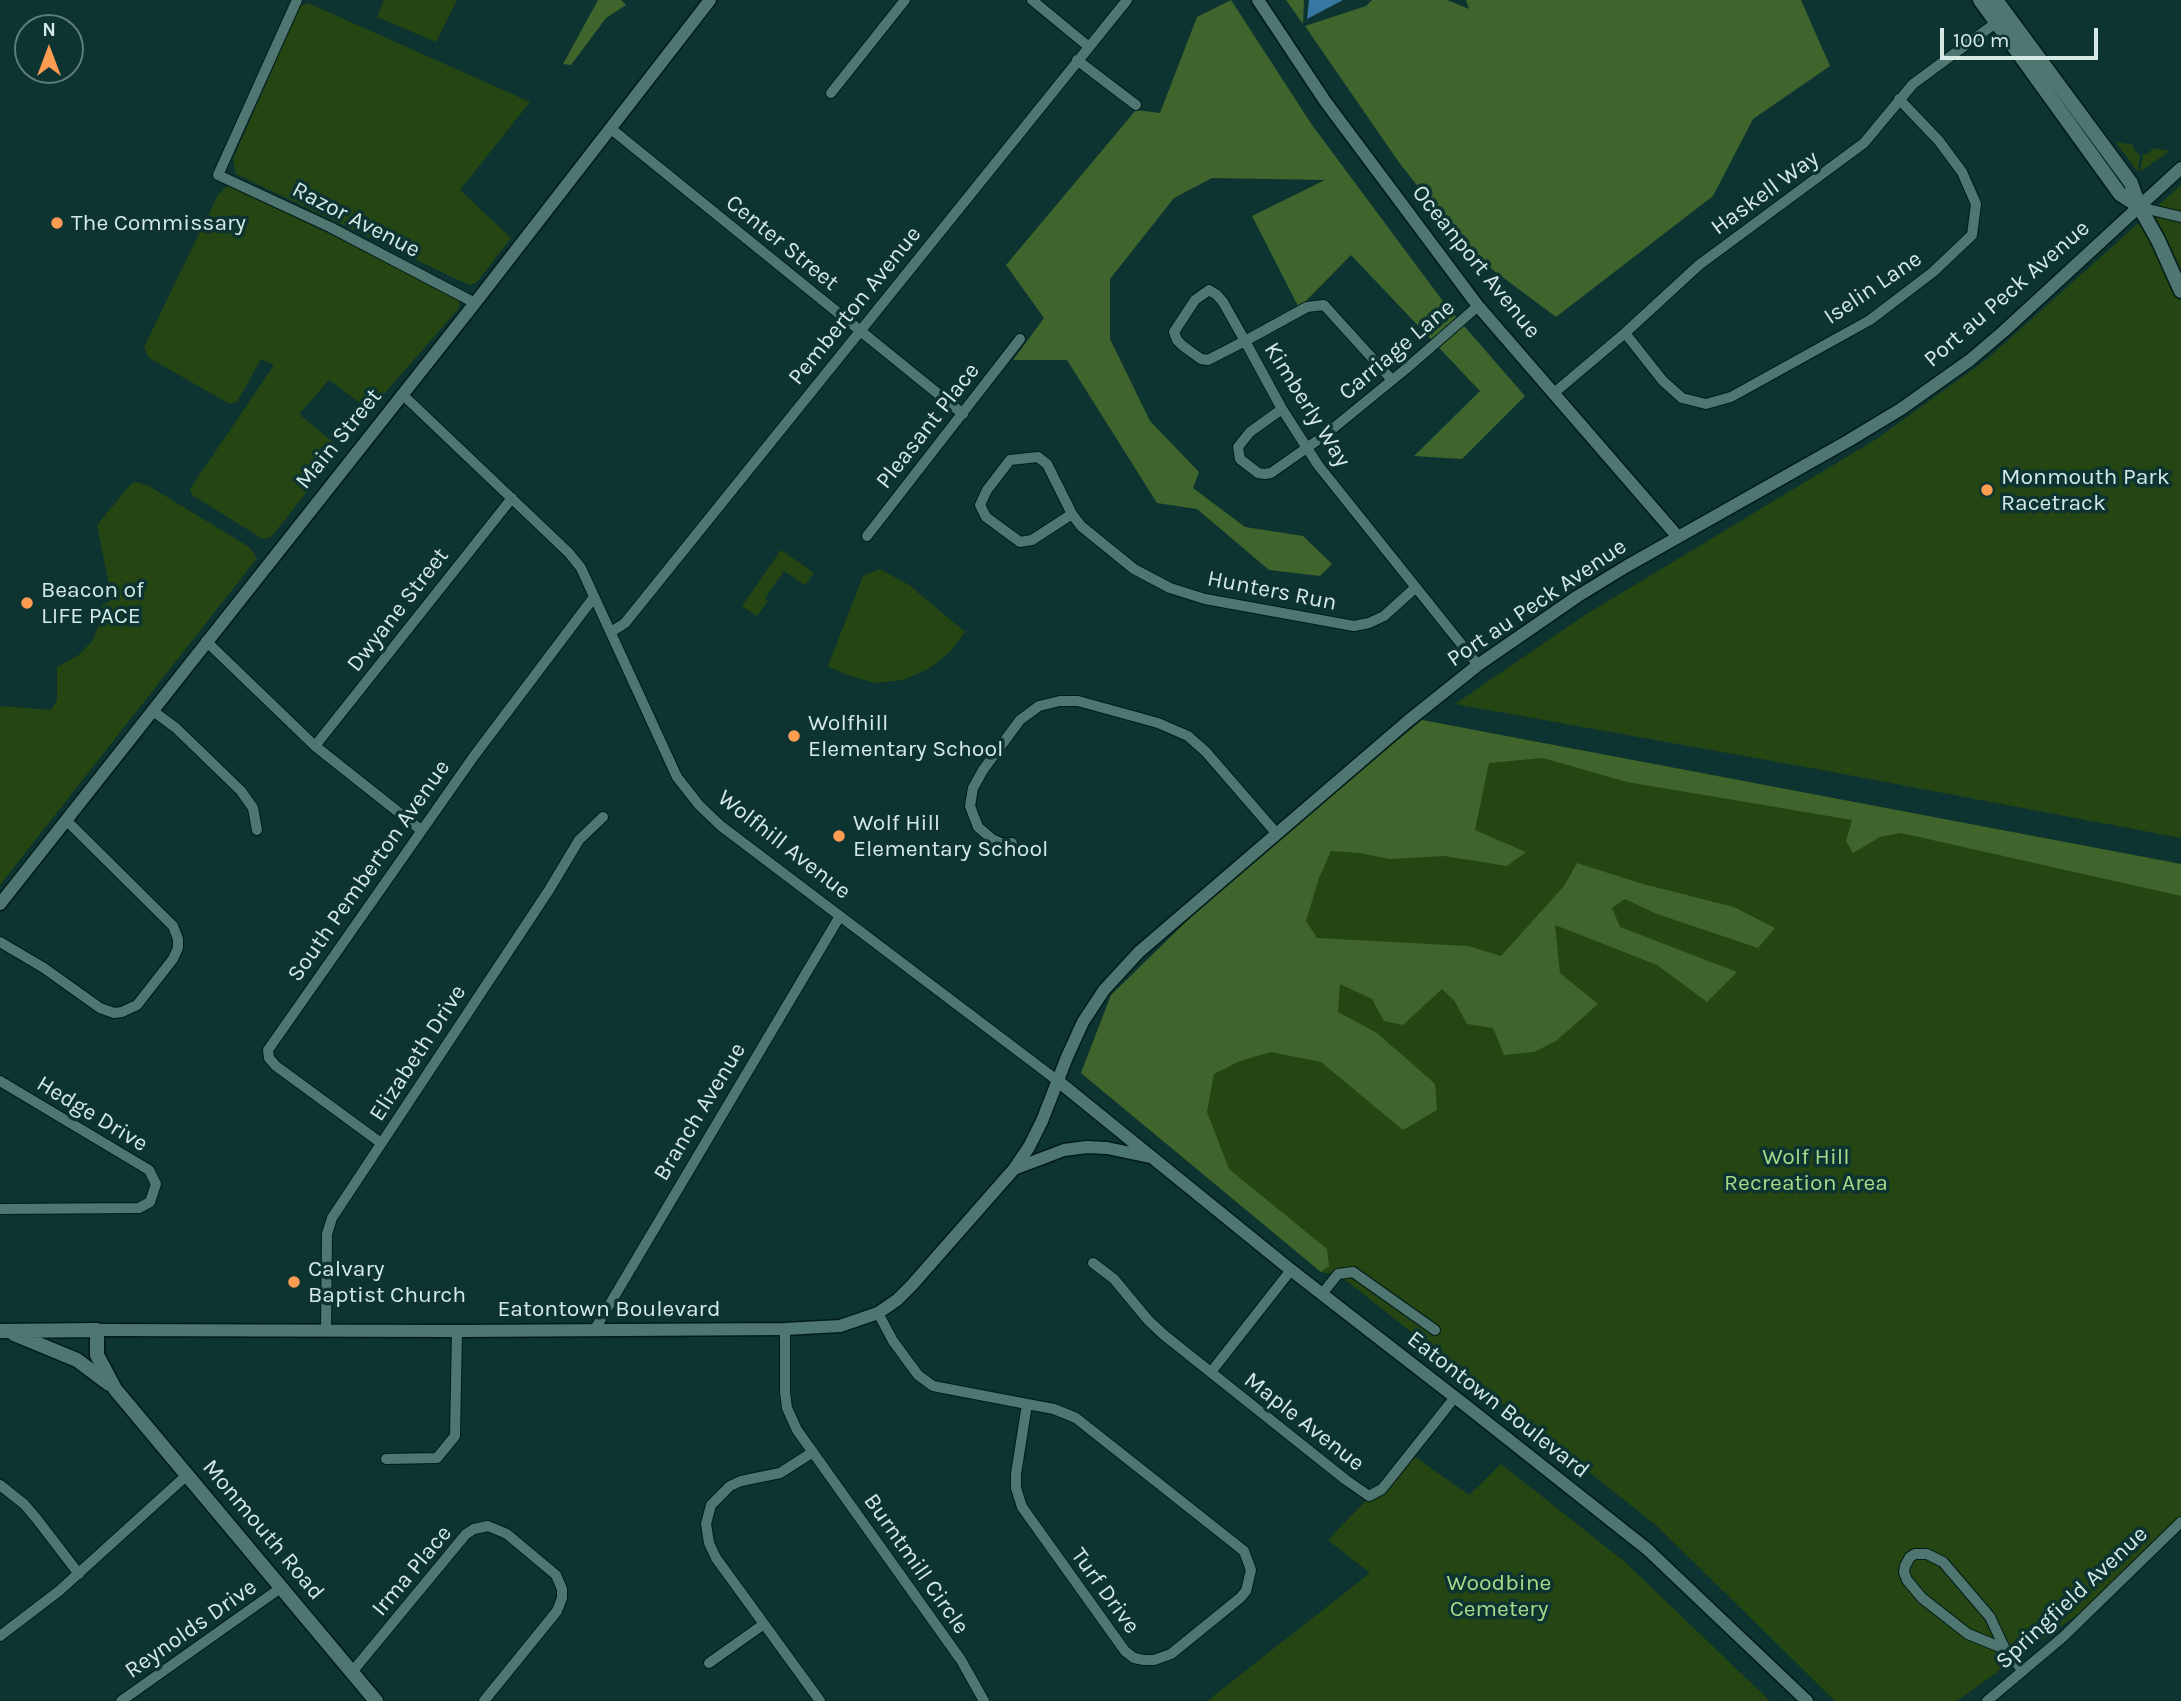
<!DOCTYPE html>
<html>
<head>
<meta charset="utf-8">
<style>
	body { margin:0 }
	#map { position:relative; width:2181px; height:1701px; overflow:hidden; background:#0e3432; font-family:Karla,sans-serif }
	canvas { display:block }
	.north { position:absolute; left:14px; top:14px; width:70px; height:70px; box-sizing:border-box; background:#0e3432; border:2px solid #5e7c7a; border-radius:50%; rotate:0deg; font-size:19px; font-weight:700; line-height:28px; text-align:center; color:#d5e9e6 }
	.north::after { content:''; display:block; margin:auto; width:24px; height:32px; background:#fc9d52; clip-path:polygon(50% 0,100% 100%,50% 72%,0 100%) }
	.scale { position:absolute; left:1940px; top:28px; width:158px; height:32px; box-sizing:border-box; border:4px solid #d5e9e6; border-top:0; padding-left:9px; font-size:21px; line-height:24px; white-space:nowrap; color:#d5e9e6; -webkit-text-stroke:5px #0e3432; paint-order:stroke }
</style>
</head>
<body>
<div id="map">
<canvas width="2181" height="1701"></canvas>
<div class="north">N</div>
<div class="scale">100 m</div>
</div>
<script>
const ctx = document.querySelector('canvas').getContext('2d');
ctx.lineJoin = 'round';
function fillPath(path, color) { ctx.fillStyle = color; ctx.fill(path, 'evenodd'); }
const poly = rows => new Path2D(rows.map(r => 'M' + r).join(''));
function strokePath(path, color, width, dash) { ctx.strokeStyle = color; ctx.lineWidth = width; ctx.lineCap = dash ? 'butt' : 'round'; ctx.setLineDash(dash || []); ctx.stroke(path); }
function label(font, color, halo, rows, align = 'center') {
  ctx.font = font + ' Karla,sans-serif'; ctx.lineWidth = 7; ctx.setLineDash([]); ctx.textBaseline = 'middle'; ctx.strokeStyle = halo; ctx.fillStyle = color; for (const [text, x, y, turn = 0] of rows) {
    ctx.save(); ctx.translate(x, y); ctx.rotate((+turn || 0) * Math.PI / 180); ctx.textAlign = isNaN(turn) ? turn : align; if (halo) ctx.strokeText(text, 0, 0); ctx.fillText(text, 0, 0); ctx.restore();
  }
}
fillPath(poly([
	[384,0,457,0,436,42,377,17],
	[308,3,530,102,460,190,511,238,476,283,469,285,236,174,233,159,300,6],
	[2116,142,2133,145,2135,151,2140,155,2138,172],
	[2153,148,2170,151,2140,172,2143,155,2149,153],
	[2181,185,2181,838,1822,770,1455,704,1585,615,1878,438,1987,359],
	[227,186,238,189,456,296,460,304,459,308,370,410,329,380,299,414,341,449,271,537,263,539,192,495,190,489,274,365,261,359,237,402,230,404,149,358,144,347,218,195],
	[136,482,149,486,249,547,257,558,0,885,0,706,51,710,57,700,57,667,79,655,93,640,100,622,102,605,112,600,97,525,131,484],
	[781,550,814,573,805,585,784,571,765,598,768,601,757,616,742,606],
	[880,569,909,585,965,632,950,652,928,669,903,680,875,683,847,675,828,666,863,576],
	[1422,720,2181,864,2181,1519,2105,1595,1957,1701,1835,1701,1657,1526,1339,1275,1321,1272,1081,1073,1111,995,1231,878],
	[1411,1454,1469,1495,1501,1464,1625,1562,1770,1701,1207,1701,1370,1573,1328,1540]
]), '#254512');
fillPath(poly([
	[598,0,621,0,626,5,606,18,571,65,563,64],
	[1231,0,1312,125,1445,304,1525,396,1462,459,1414,456,1480,391,1351,255,1299,308,1252,216,1325,180,1212,178,1174,198,1110,279,1110,339,1150,421,1199,472,1193,488,1245,527,1303,536,1332,564,1320,576,1269,570,1197,509,1157,503,1067,360,1013,360,1044,318,1006,265,1136,110,1160,113,1197,17],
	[1286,0,1304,0,1303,24],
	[1372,0,1447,0,1469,9,1466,0,1801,0,1830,66,1753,119,1713,196,1556,317,1469,252,1398,161,1305,26,1366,6],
	[1422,720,2181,864,2181,896,1901,833,1880,837,1853,853,1846,841,1852,820,1627,782,1543,758,1489,763,1475,830,1526,852,1507,866,1444,856,1390,859,1360,853,1331,851,1319,878,1306,921,1317,938,1468,946,1501,956,1564,886,1577,863,1643,884,1734,907,1775,928,1758,948,1657,914,1625,899,1612,908,1620,927,1737,972,1707,1002,1657,965,1555,925,1560,973,1598,1004,1556,1041,1534,1052,1504,1055,1493,1028,1467,1024,1454,1000,1442,989,1403,1025,1384,1021,1372,999,1340,984,1338,1012,1377,1033,1435,1084,1437,1110,1403,1130,1321,1062,1271,1052,1240,1061,1214,1074,1207,1112,1229,1169,1327,1249,1329,1266,1321,1272,1081,1073,1111,995,1231,878]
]), '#3f642c');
fillPath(poly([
	[1309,0,1343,0,1307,19]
]), '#3777a2');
const minor = poly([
	[297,0,218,175,330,227,475,303],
	[1032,0,1089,47],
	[1077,60,1136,105],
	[831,93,905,0],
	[610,128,963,414],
	[2139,207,2181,217],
	[1209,290,1217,295,1223,302,1245,341,1208,360,1201,359,1183,346,1177,340,1174,332,1195,300,1209,290],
	[1625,333,1663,381,1682,398,1706,404,1731,397,1870,320,1933,272,1972,235,1976,204,1962,172,1939,141,1899,99],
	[1392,380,1324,305,1307,307,1245,341,1282,409,1318,465,1478,665],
	[1554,393,1625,333,1699,265,1864,143,1913,84,1997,22],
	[402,394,569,553,581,568,677,777,699,805,721,826,1058,1081],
	[1282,409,1250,432,1238,447,1240,459,1258,473,1265,474,1271,473,1325,435,1407,368,1478,306],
	[1038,457,1047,464,1072,514,1032,540,1020,542,986,517,980,505,987,490,1010,460,1038,457],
	[1072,514,1081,526,1134,569,1170,588,1205,599,1354,626,1369,623,1384,616,1415,588],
	[867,536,1020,339],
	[611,632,625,623,1127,0],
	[206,641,315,746,421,830],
	[153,711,176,728,241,791,253,808,257,830],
	[315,746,512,498],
	[1012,843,1001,843,992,839,978,827,970,806,973,788,983,770,1020,720,1039,706,1060,701,1078,701,1158,723,1188,736,1206,752,1277,834],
	[0,942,44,968,100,1008,114,1013,122,1012,137,1005,173,959,178,948,178,939,173,926,66,820],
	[0,1081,149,1170,156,1184,150,1202,139,1208,0,1209],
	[381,1143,276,1066,269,1058,268,1050,474,756,594,597],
	[1093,1263,1114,1279,1148,1320,1164,1335,1346,1480,1369,1496,1382,1489,1455,1397],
	[1322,1294,1338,1274,1353,1272,1435,1330],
	[878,1313,893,1341,918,1375,933,1386,1027,1404],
	[595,1329,840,916],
	[785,1329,785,1392,787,1408,797,1430,961,1660,984,1701],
	[326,1331,327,1234,332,1218,549,890,579,840,603,817],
	[1211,1372,1291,1270],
	[1027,1404,1054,1409,1076,1418,1244,1551,1251,1570,1246,1591,1240,1598,1171,1654,1154,1660,1144,1660,1134,1658,1125,1651,1022,1507,1016,1488,1016,1474,1027,1404],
	[813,1452,780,1473,741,1481,730,1486,711,1505,706,1524,709,1543,716,1558,820,1701],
	[386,1459,437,1458,455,1436,457,1331],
	[0,1485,24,1504,36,1518,79,1574],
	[0,1636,59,1591,187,1475],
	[2005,1649,1968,1634,1922,1598,1907,1580,1904,1572,1905,1566,1910,1557,1915,1554,1927,1554,1943,1562,1990,1617,2005,1649,2023,1671],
	[709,1663,764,1624],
	[352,1672,466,1534,474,1529,488,1526,507,1534,556,1575,562,1589,562,1598,557,1611,484,1701],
	[121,1701,282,1587],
	[1987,1701,2063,1637,2181,1522]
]);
const tertiary = poly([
	[1258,0,1325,101,1478,306,1678,537],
	[0,904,475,303,710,0],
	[1058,1081,1291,1270,1465,1405,1647,1549,1807,1701],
	[1014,1169,1064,1150,1087,1147,1107,1148,1150,1157],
	[97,1330,457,1331,785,1329,840,1326,878,1313,897,1300,912,1285,1014,1169,1029,1147,1042,1121,1067,1057,1083,1022,1104,990,1139,952,1408,721,1478,665,1578,596,1627,566,1848,441,1901,409,1970,360,2004,331,2181,168]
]);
const secondary = poly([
	[1980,0,2120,194,2139,206],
	[1996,0,2131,183,2139,206,2158,240,2181,291],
	[0,1331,97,1330,97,1355,115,1389,376,1701],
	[14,1334,77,1360,109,1384]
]);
strokePath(minor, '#001b19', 12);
strokePath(tertiary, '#001b19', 15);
strokePath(secondary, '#001b19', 17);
strokePath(minor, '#507672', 10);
strokePath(tertiary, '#507672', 12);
strokePath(secondary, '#507672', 14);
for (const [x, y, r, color] of [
	[57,223,7,"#fc9d52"],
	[1987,490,7,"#fc9d52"],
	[27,603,7,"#fc9d52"],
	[794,736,7,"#fc9d52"],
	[839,836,7,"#fc9d52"],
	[294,1282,7,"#fc9d52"]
]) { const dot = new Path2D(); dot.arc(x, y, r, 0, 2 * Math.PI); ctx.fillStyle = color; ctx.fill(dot); strokePath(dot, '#0e3432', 2.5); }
label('23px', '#d5e9e6', '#0e3432', [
	["Haskell Way",1765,193,-36],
	["Razor Avenue",356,220,27],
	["Center Street",782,243,39],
	["Oceanport Avenue",1476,262,51],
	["Iselin Lane",1873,288,-34],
	["Port au Peck Avenue",2007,294,-41],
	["Pemberton Avenue",855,306,-51],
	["Carriage Lane",1397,350,-40],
	["Kimberly Way",1307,405,58],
	["Pleasant Place",928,426,-52],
	["Main Street",339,439,-51],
	["Hunters Run",1272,591,11],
	["Port au Peck Avenue",1537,603,-34],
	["Dwyane Street",398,610,-52],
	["Wolfhill Avenue",784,845,38],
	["South Pemberton Avenue",369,871,-55],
	["Elizabeth Drive",418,1053,-57],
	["Branch Avenue",700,1112,-59],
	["Hedge Drive",92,1114,31],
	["Eatontown Boulevard",609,1309],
	["Eatontown Boulevard",1498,1405,38],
	["Maple Avenue",1304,1422,38],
	["Monmouth Road",263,1530,50],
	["Burntmill Circle",916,1564,55],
	["Irma Place",412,1571,-50],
	["Turf Drive",1105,1591,54],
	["Springfield Avenue",2072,1598,-43],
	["Reynolds Drive",191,1629,-35]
]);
label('23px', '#d5e9e6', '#0e3432', [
	["The Commissary",71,223],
	["Monmouth Park",2001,477],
	["Racetrack",2001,503],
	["Beacon of",41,590],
	["LIFE PACE",41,616],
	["Wolfhill",808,723],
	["Elementary School",808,749],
	["Wolf Hill",853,823],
	["Elementary School",853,849],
	["Calvary",308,1269],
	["Baptist Church",308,1295]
], 'left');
label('23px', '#a4db89', '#0e3432', [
	["Wolf Hill",1806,1157],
	["Recreation Area",1806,1183],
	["Woodbine",1499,1583],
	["Cemetery",1499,1609]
]);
</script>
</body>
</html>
